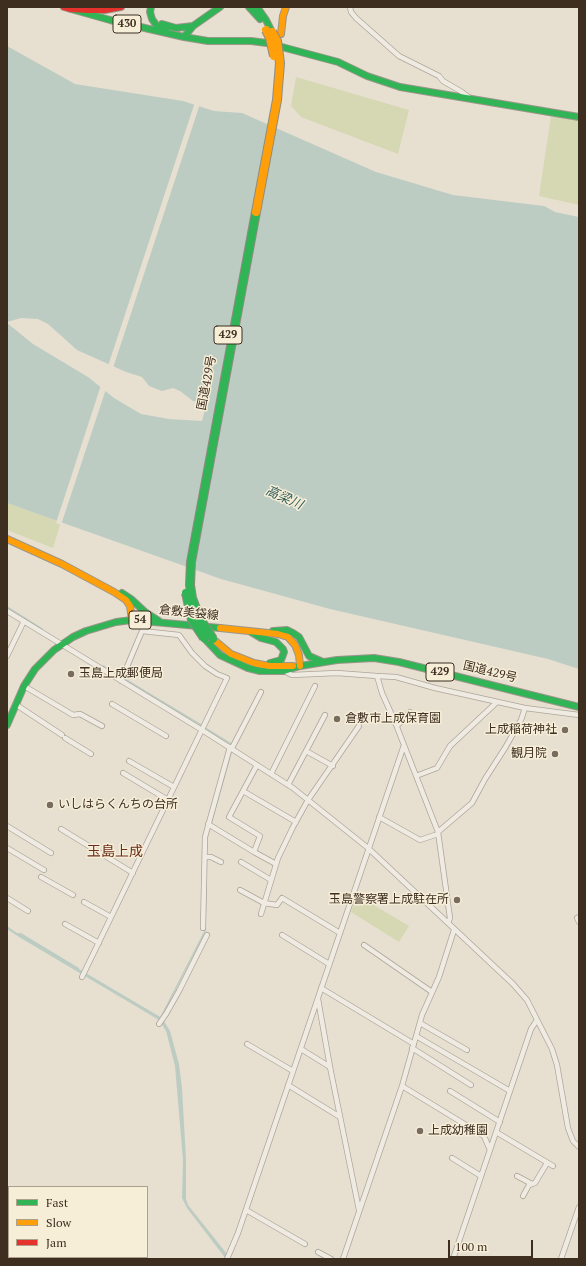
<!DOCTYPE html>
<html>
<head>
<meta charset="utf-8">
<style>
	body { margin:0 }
	#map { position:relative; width:586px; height:1266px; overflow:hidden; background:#e7e0d1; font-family:"PT Serif",serif }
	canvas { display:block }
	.frame { position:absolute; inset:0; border:8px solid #3d2e20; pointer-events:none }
	.legend { position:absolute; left:8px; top:1186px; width:140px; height:72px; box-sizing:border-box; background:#f7eed8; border:1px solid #ada18e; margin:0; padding:5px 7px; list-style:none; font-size:12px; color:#3d2e20 }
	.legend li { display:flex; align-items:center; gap:8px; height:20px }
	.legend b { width:20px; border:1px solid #ada18e }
	.scale { position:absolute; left:448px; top:1240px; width:85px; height:18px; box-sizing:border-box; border:2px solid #3d2e20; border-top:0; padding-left:5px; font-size:12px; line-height:14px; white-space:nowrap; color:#3d2e20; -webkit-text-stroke:3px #f7eed8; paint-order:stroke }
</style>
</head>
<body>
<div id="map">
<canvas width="586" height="1266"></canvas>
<div class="frame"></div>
<ul class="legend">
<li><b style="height:5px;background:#30b455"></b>Fast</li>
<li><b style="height:5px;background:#ff9f0a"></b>Slow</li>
<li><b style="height:5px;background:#e5322d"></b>Jam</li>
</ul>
<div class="scale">100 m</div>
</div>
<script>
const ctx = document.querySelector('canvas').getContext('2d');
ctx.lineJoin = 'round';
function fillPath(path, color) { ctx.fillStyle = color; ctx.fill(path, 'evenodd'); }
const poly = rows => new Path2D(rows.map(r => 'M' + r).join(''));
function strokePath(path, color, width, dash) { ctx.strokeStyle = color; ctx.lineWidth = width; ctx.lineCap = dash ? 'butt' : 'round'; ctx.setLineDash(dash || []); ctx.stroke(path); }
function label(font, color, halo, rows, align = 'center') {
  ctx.font = font + ' "PT Serif","Noto Sans JP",serif'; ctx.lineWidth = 3; ctx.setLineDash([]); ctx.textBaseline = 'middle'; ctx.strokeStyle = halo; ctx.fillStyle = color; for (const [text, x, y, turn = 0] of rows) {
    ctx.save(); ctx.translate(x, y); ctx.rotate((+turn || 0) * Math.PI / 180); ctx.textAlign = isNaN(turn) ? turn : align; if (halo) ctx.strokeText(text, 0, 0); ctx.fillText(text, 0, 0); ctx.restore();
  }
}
fillPath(poly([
	[296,77,409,110,398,154,301,117,291,106],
	[551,116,579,120,579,205,539,196],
	[7,503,61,522,53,548,7,530],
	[357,895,409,926,399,942,351,912]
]), '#d6d7b3');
fillPath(poly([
	[7,46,75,84,183,101,214,111,242,113,376,172,453,195,544,206,555,212,579,217,579,669,548,659,330,609,221,579,7,503,7,323,33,344,88,377,114,398,141,414,169,419,202,421,206,406,202,405,198,402,193,401,180,391,173,388,162,391,149,386,142,377,126,372,77,350,48,324,38,319,21,318,7,322],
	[7,926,17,933,21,933,79,968,79,969,162,1018,170,1031,179,1064,182,1088,186,1159,186,1199,188,1205,231,1259,226,1259,187,1208,182,1198,183,1160,175,1066,166,1031,159,1020,19,937,7,929]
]), '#bcccc2');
fillPath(poly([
	[195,102,200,104,113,368,108,366],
	[101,385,106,389,61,525,56,523]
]), '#e7e0d1');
strokePath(poly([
	[7,607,42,629],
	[103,666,201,725],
	[205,728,231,744],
	[211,824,231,753],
	[160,1019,205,931,206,883]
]), '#bcccc2', 1.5);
const street = poly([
	[350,7,351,12,356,18,399,56,439,76,443,81,462,92,471,99],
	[7,611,202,730,293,788,368,848,448,923,513,984,527,1000,552,1049,557,1065,568,1128,573,1141,579,1147],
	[7,656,24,621],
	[284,671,292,675,337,673,377,676,382,693,395,722,438,832,450,918,448,923],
	[377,676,396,677,435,688,525,708,579,715],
	[24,686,73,715,80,714,102,726],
	[15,704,62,735],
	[112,704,166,736],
	[397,726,410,712],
	[65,738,91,754],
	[232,748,261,692],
	[306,751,333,766],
	[129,761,174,787],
	[123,773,168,800],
	[271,774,315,686],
	[416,776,437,768,450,746,497,702],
	[288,785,325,715],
	[243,791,296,822],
	[379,817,420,840,438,834],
	[208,824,254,852,260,836,229,817,257,765],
	[7,826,51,853],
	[61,829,133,873],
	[438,832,472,803,485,779,505,748,521,720,525,708],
	[7,848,44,870],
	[254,852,276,864],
	[205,857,211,857,221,862],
	[241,862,271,880],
	[41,877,73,895],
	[240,890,264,903,277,905,282,898,340,933],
	[7,898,28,911],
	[84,902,111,917],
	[261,914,278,858,293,827,308,800,359,726],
	[579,917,577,918,579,922],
	[65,924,99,943],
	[203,928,205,837,230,747],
	[282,935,329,964],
	[364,945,432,992],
	[82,977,227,678,217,674,205,666,192,653,179,635,142,631,121,681],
	[321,988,414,1044],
	[318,999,330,1067,359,1210],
	[420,1023,467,1050],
	[159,1024,166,1014,179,991,207,935],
	[416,1036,510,1091],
	[247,1044,293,1071],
	[412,1048,471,1085],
	[301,1049,330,1067],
	[288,1085,340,1117],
	[402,1086,484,1136,490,1150],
	[450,1091,500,1122],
	[496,1132,553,1166],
	[452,1158,481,1176],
	[517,1176,532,1184],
	[523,1196,529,1185,535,1183,547,1163],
	[246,1210,305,1244],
	[318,1252,331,1259],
	[227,1259,238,1233,404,745],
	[343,1259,402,1086,422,1015,439,977,454,930],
	[453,1259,531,1029,537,1020],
	[561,1259,579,1207]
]);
const fast = poly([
	[151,7,150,12,152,19,157,26,166,30],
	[249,7,260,19],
	[257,7,266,20,272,32],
	[71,9,110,20,184,37],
	[162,24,176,28,193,26],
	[184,37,208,41,251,41,267,43,338,62,367,76,400,87,579,117],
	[184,37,193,26,220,7],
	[122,593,131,599,145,612,159,621],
	[273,631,287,630,293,633,299,637,309,656,323,662],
	[251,632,261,638,276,642,283,649,284,652,281,660,270,663],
	[204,638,220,655,248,668,260,671,284,671,300,666,337,660,374,658,399,662,579,707],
	[7,725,24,686,35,669,54,650,73,637,86,631,116,622,132,620,220,628]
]);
const slow = poly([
	[281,34,283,16,286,7],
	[7,539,62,564,114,592,126,600,130,606,132,620],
	[220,628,278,634,288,637,295,645,299,655,300,666],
	[213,639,231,654,254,663,269,666,293,666]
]);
const jam = poly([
	[64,7,71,9,88,10,105,10,121,7]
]);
strokePath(street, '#ada599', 6);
strokePath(fast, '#9c958a', 8);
strokePath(slow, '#9c958a', 8);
strokePath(jam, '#9c958a', 8);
strokePath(street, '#efebe3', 4.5);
strokePath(fast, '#30b455', 6);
strokePath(slow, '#ff9f0a', 6);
strokePath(jam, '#e5322d', 6);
const fastBridge = poly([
	[186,593,192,620,204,638],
	[213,639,200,619,192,598,190,585,191,562,256,212]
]);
const slowBridge = poly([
	[266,30,270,38,274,56],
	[256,212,277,100,280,63,277,41,272,32]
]);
strokePath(fastBridge, '#928b80', 10, []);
strokePath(slowBridge, '#928b80', 10, []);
strokePath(fastBridge, '#30b455', 8);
strokePath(slowBridge, '#ff9f0a', 8);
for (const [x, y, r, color] of [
	[71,674,4,"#786c5e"],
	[337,719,4,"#786c5e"],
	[565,730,4,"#786c5e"],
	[555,754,4,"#786c5e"],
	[50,805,4,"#786c5e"],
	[457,900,4,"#786c5e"],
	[420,1131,4,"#786c5e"]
]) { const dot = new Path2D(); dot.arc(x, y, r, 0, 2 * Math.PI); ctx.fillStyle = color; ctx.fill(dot); strokePath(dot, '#f7eed8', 1.5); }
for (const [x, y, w] of [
	[127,24,28],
	[228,335,28],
	[140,620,22],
	[440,672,28]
]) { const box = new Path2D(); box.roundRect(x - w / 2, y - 9, w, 18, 3); ctx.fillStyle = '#f7eed8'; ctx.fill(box); strokePath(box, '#3d2e20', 1); }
label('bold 11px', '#3d2e20', null, [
	["430",127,24],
	["429",228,335],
	["54",140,620],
	["429",440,672]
]);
label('12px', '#3d2e20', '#f7eed8', [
	["国道429号",207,383,-79],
	["倉敷美袋線",189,613,6],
	["国道429号",490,672,14]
]);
label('12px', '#3d2e20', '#f7eed8', [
	["玉島上成郵便局",79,674],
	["倉敷市上成保育園",345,719],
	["上成稲荷神社",557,730,"right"],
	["観月院",547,754,"right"],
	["いしはらくんちの台所",58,805],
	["玉島警察署上成駐在所",449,900,"right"],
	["上成幼稚園",428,1131]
], 'left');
label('italic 13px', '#2f5d5a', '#f7eed8', [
	["高梁川",284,498,24]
]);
label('14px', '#6b2e1e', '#f7eed8', [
	["玉島上成",115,852]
]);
</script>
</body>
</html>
